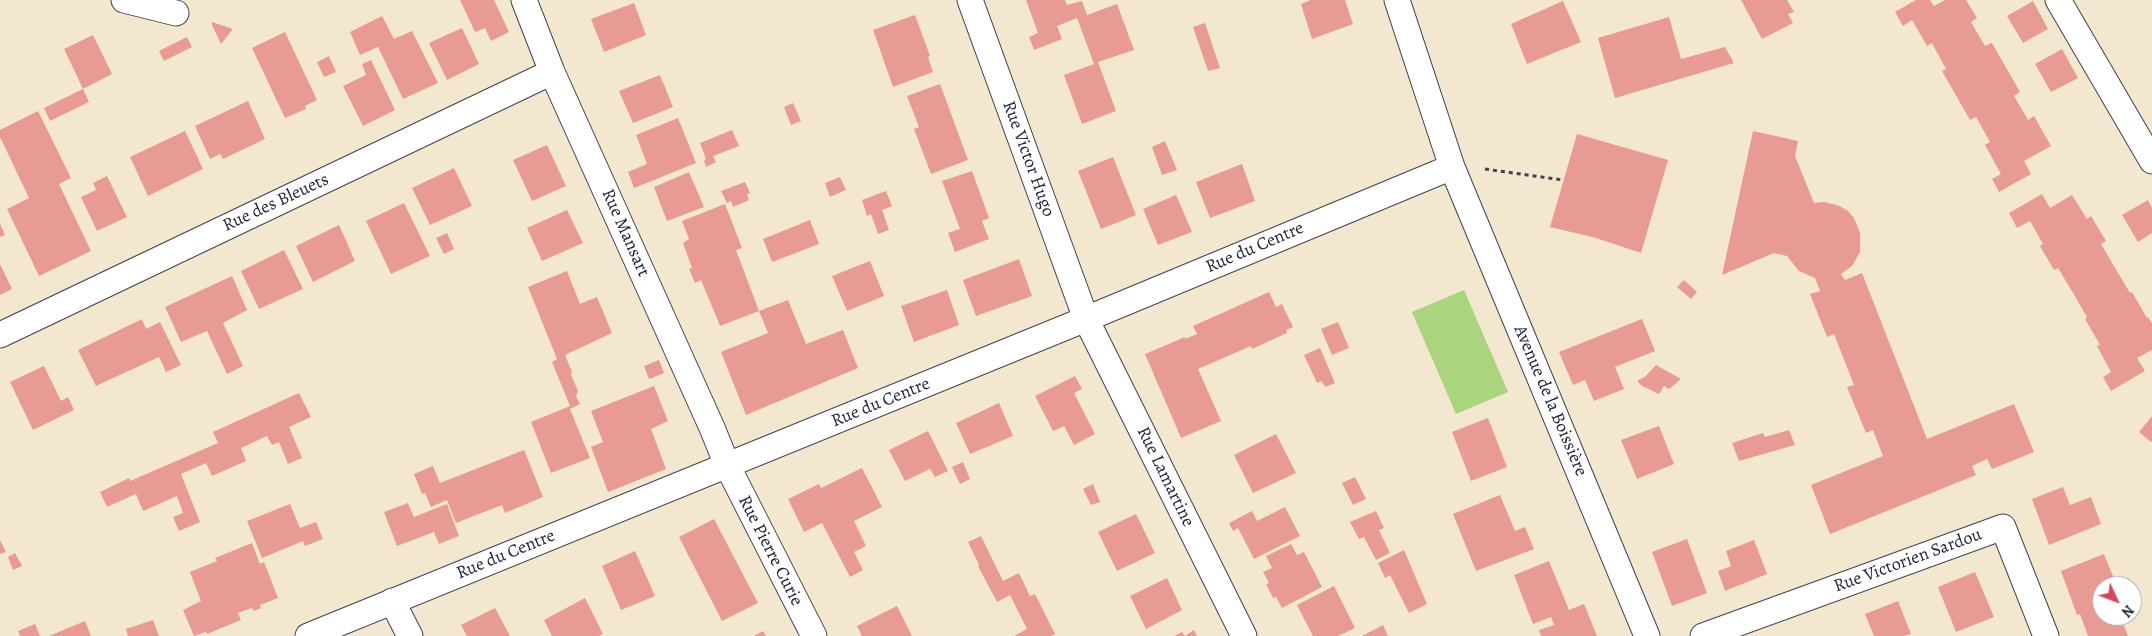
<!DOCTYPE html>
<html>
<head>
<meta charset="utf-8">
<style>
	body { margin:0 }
	#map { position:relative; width:2152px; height:636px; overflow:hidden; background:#f3e7cf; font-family:Alegreya,serif }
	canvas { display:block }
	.north { position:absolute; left:2092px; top:576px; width:50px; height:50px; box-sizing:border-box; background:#fff; border:1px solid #a7a7b1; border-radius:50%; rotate:133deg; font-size:14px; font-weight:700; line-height:20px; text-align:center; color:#22223b }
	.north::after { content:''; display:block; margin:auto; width:18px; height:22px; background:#d1495b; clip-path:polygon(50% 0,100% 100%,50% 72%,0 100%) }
</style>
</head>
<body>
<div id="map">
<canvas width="2152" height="636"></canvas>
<div class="north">N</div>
</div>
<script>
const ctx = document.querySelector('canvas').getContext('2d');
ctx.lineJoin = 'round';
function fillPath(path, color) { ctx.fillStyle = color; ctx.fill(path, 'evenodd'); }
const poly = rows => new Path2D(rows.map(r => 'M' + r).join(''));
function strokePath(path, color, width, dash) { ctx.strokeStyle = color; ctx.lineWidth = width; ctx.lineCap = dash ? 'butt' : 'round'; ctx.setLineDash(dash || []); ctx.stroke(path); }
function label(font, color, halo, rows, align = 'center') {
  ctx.font = font + ' Alegreya,serif'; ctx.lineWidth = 4; ctx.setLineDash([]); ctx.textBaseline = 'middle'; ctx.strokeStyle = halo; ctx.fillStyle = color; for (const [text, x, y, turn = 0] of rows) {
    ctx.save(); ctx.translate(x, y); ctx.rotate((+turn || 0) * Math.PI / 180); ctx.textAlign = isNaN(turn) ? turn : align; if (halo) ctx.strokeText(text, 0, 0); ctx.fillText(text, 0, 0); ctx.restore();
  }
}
fillPath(poly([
	[1464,290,1508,392,1456,414,1412,312]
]), '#abd47f');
fillPath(poly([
	[460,0,494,0,509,32,491,41,485,28,475,32],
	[1026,0,1065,0,1067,5,1082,1,1087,15,1117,4,1134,50,1098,62,1116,111,1082,124,1064,75,1094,64,1077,18,1057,26,1062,39,1034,50,1029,37,1038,33],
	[1311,0,1345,0,1353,24,1312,39,1301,4],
	[1741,0,1787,0,1794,12,1788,14,1793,23,1762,39],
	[1916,0,1930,0,1934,6,1945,0,1966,0,1977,18,1971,22,1985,46,1992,43,2020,92,2014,96,2028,120,2034,116,2051,146,2024,161,2031,174,1999,192,1992,179,2001,174,1985,145,1990,142,1976,117,1970,120,1942,71,1946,69,1932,43,1927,46,1912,20,1903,26,1895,12],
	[1563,1,1581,42,1527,64,1511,24],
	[2033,1,2048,29,2023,43,2007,16],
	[634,3,646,35,604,52,591,19],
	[915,15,930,56,928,57,933,72,893,87,873,30],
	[382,16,394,39,412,31,438,83,403,99,378,47,360,55,350,32],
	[1669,17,1681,59,1725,47,1734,63,1615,98,1598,38],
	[212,22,233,29,221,44,212,25],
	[1205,23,1220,68,1208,71,1193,27],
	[462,28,479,64,447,80,429,43],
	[285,32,317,100,305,106,306,109,285,118,252,48],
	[93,35,112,74,83,89,64,49],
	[187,37,192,47,164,61,159,51],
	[2062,49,2078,78,2051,92,2035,64],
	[329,56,336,72,324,77,317,62],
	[371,60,395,110,363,126,343,86,366,75,362,64],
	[660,75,673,107,633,123,619,91],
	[940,84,968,160,931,174,914,129,919,127,907,96],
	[83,89,89,102,50,121,44,108],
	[248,101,265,139,223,159,220,154,210,159,195,126],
	[793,103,801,121,791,125,784,107],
	[38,111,71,178,59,184,91,251,39,276,7,209,29,198,0,137,0,130],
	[678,118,696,163,634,188,628,172,647,164,636,135],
	[732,130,739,146,713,156,716,162,706,167,704,160,706,159,700,143],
	[185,131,203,169,148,196,130,157],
	[1753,131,1798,141,1795,156,1814,203,1824,202,1837,205,1847,210,1854,218,1860,233,1860,252,1852,266,1841,274,1845,280,1862,273,1927,439,2014,404,2034,452,1992,469,1987,459,1972,466,1976,475,1830,534,1811,485,1883,456,1873,430,1866,433,1847,387,1854,385,1834,334,1827,337,1810,294,1820,291,1815,278,1799,271,1787,256,1774,253,1722,275],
	[1577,134,1668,160,1641,253,1596,238,1550,227],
	[1165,141,1177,170,1162,175,1152,147],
	[547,145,566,186,532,201,513,160],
	[1113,157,1136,215,1101,229,1078,171],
	[1242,164,1255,201,1210,218,1196,182],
	[454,168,472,206,430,225,412,188],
	[972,171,989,218,982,221,989,239,955,252,948,233,960,229,942,181],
	[689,172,704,207,667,221,654,187],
	[107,176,127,217,97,231,81,197,96,190,93,183],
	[840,177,846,190,830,197,825,183],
	[745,182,750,193,747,194,749,200,733,207,731,201,727,203,721,191],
	[886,191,892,206,882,210,889,230,878,234,871,214,867,216,862,200],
	[2042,194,2050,208,2072,195,2087,219,2091,216,2106,241,2101,244,2130,293,2132,292,2147,318,2148,317,2152,323,2152,350,2137,358,2145,371,2111,391,2103,377,2111,372,2097,346,2100,345,2085,319,2087,317,2073,293,2058,268,2054,270,2040,246,2043,244,2030,221,2017,228,2009,213],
	[1176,195,1192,232,1158,245,1143,209],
	[2148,200,2152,208,2152,233,2138,242,2122,215],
	[404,203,430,256,391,274,366,221],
	[725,204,742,248,736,250,759,311,720,326,701,280,695,283,689,269,692,268,683,243,689,239,682,221],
	[567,210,583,243,542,261,527,228],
	[810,220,819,244,772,262,763,239],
	[0,224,5,235,0,237],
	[339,225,355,261,313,282,296,246],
	[447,233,454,249,444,254,436,238],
	[284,250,303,289,259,309,241,271],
	[1019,259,1032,296,976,316,963,280],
	[870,261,884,296,847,311,832,276],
	[0,264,12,289,0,295],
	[567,271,580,304,597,297,612,333,565,355,572,372,571,375,578,391,576,396,580,404,570,409,590,458,551,473,531,422,570,406,552,362,557,359,528,287],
	[232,276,247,310,223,323,243,366,227,374,207,331,181,342,165,307],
	[1684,280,1697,292,1691,299,1677,287],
	[947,290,959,325,914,342,901,306],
	[1269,292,1276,307,1282,304,1293,327,1286,330,1287,333,1252,349,1251,346,1198,369,1221,421,1181,438,1145,354,1185,337,1185,339,1197,334,1193,326],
	[788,300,806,344,843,330,858,368,746,415,721,352,768,333,759,311],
	[142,319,146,329,160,322,181,365,166,372,159,357,96,386,78,350],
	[1642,319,1655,351,1615,367,1624,389,1594,401,1585,380,1573,385,1559,352],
	[1338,322,1349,348,1332,355,1321,329],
	[1320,348,1335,383,1325,387,1322,381,1317,383,1304,355],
	[659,360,664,373,649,379,644,366],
	[1656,365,1681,379,1669,389,1664,386,1659,394,1642,386,1637,381,1646,376],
	[44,366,61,401,68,397,74,410,33,430,10,382],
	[1075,376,1082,389,1074,393,1095,434,1074,445,1064,426,1053,431,1035,396],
	[654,386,668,421,651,429,666,469,608,492,591,447,603,442,591,411],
	[299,393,311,417,289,427,302,458,288,464,279,442,272,445,267,436,241,448,246,461,212,476,206,463,181,474,200,522,179,531,173,517,183,513,177,496,143,511,136,494,107,507,100,492,129,478,130,481,218,443,213,432],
	[999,403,1013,436,970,454,956,423],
	[2152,416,2152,441,2151,442,2139,432],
	[1488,418,1507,467,1471,481,1452,432],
	[1659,426,1674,464,1637,479,1621,440],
	[1789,430,1795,445,1739,461,1732,443,1763,433,1765,437],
	[928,431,948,471,935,477,930,469,905,481,889,450],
	[1276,434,1296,473,1253,493,1234,455],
	[524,450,543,497,505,513,502,505,456,523,447,500,431,507,425,493,422,494,414,474,433,466,440,483],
	[963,462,970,479,960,484,952,467],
	[862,468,882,507,854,521,866,546,854,552,863,570,850,577,822,523,804,532,788,499,819,484,821,488],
	[1355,477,1366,499,1353,505,1342,483],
	[1093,484,1100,502,1091,505,1083,489],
	[2063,487,2070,505,2091,497,2101,524,2049,545,2032,499],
	[1500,495,1515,531,1525,527,1534,549,1476,571,1453,514],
	[408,503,414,517,447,504,459,536,439,544,434,532,397,546,384,512],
	[290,504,300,528,316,522,323,539,305,546,303,541,262,558,247,521],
	[1285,507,1300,536,1254,559,1238,528,1233,531,1229,523,1252,511,1257,521],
	[1376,511,1384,528,1379,530,1390,553,1376,560,1364,537,1359,539,1350,522],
	[1136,514,1155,553,1117,571,1098,532],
	[714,519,758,603,722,621,679,537],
	[981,536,1003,581,1019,573,1030,596,1035,594,1055,634,1051,636,1014,636,1027,629,1010,595,997,602,978,566,979,565,968,542],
	[1687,539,1707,593,1672,606,1652,552],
	[0,540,6,552,0,554],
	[1754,540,1767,574,1725,591,1718,571,1731,566,1726,551],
	[252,543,260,564,264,562,278,598,260,605,261,608,254,611,252,608,238,613,241,620,207,634,206,632,194,636,183,610,201,601,190,572,217,561,215,558],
	[1291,544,1297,555,1304,552,1322,587,1282,608,1276,597,1273,598,1266,584,1269,583,1263,572,1272,568,1266,556],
	[1404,550,1427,604,1409,613,1390,575,1385,578,1378,563],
	[635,551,655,596,621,610,602,566],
	[15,553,22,566,13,570,8,557],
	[2104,554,2117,586,2102,586,2102,616,2120,616,2128,636,2088,636,2080,614,2077,615,2061,571],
	[1549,561,1569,610,1584,604,1597,636,1541,636,1539,630,1554,625,1551,617,1533,624,1514,575],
	[1975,572,1994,617,1956,632,1938,587],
	[1167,578,1182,610,1146,629,1130,596],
	[1334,586,1355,628,1338,636,1313,636,1297,605],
	[585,598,603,634,599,636,552,636,544,620],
	[1898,601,1911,634,1904,636,1874,636,1865,614],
	[897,606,912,636,862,636,857,626],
	[495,608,510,636,467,636,461,625],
	[153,620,159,636,128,636,126,629],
	[85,621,91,636,49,636],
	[35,624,40,636,20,636,18,631],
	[1383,625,1388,636,1362,636],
	[1194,630,1197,636,1185,636],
	[763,631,766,636,754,636],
	[1182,632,1185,636,1174,636]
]), '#e79b94');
const minor = poly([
	[124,0,176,13],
	[524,0,552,72,713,430,727,465,814,636],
	[970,0,1086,319,1244,636],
	[1397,0,1452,167,1647,636],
	[2058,0,2152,161],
	[0,335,552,72],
	[392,601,410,636],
	[308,636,1086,319,1452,167],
	[1703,636,2003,527,2046,636]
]);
strokePath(minor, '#414051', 27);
strokePath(poly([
	[1485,169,1563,180]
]), '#414051', 3, [4, 4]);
strokePath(minor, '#fff', 25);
label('18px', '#22223b', '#fff', [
	["Rue Victor Hugo",1028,159,70],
	["Rue des Bleuets",276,203,-25],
	["Rue Mansart",625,233,66],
	["Rue du Centre",1255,248,-23],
	["Avenue de la Boissière",1550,401,67],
	["Rue du Centre",881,403,-22],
	["Rue Lamartine",1165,477,64],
	["Rue Pierre Curie",770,551,63],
	["Rue du Centre",506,555,-22],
	["Rue Victorien Sardou",1908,561,-20]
]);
</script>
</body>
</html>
